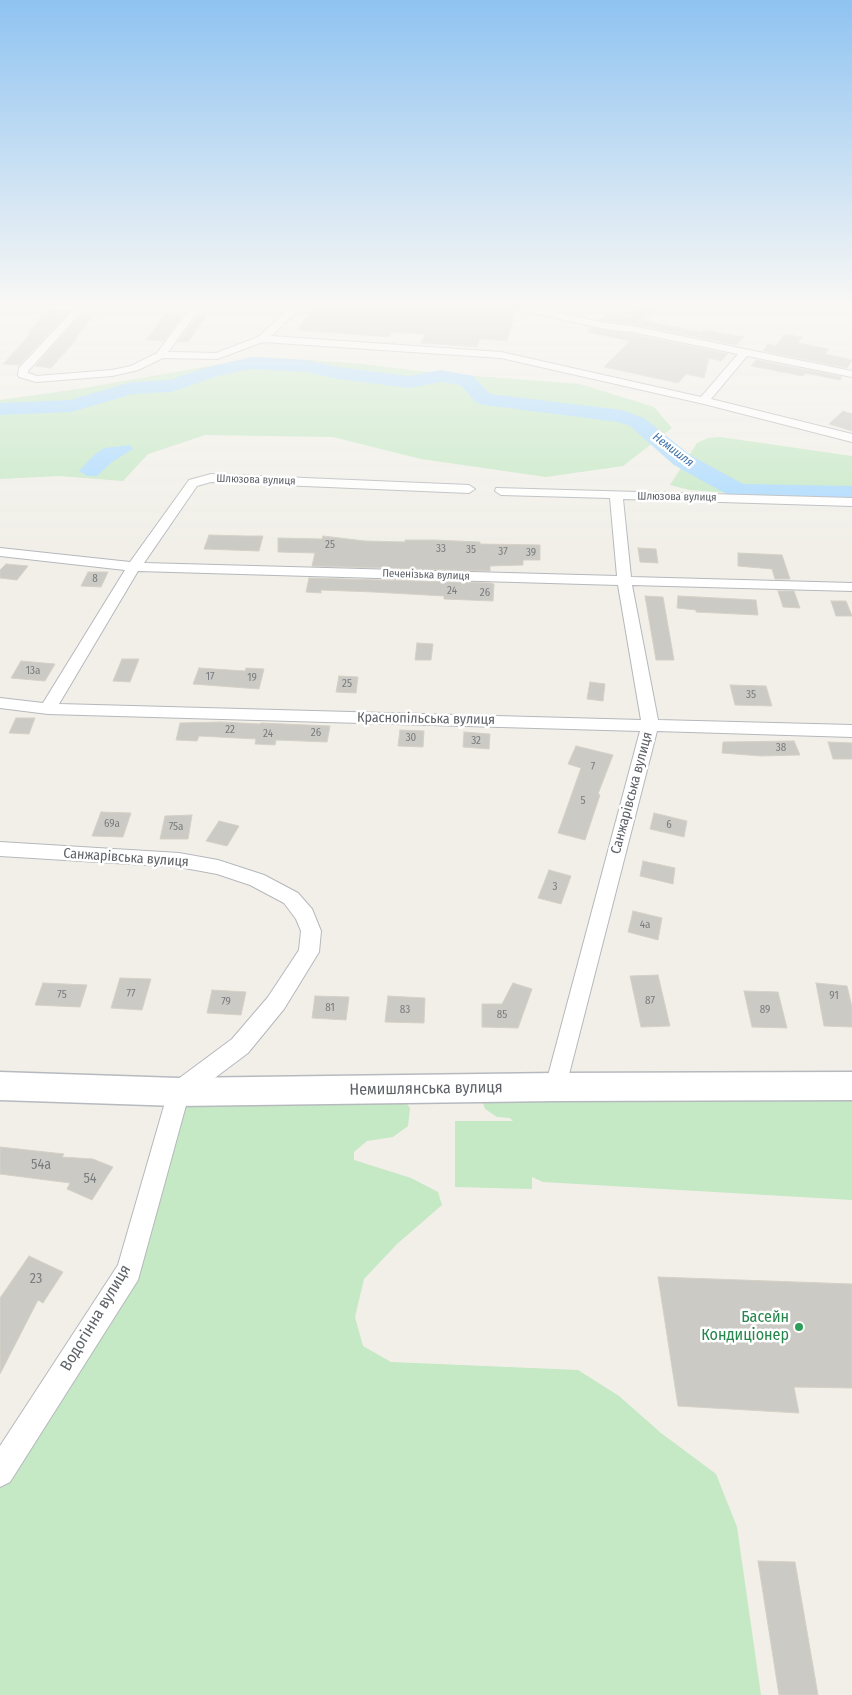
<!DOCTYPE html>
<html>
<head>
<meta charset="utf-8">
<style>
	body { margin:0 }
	canvas { display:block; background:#f1efe8 }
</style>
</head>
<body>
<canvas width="852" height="1695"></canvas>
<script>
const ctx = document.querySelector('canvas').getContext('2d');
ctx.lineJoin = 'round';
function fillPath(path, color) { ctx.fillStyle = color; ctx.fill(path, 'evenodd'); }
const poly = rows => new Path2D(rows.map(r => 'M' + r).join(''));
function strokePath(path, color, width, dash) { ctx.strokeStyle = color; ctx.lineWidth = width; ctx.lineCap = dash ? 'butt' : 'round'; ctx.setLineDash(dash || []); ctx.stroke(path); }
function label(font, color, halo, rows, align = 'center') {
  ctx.font = font + ' "Fira Sans Condensed",sans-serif'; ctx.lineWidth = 5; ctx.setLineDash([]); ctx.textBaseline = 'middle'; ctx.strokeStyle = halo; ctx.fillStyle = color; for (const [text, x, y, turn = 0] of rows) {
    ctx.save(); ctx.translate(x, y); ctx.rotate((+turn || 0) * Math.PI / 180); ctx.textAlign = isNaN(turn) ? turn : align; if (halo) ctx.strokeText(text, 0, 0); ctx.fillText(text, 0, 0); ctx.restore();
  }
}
fillPath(poly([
	[261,357,354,363,426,372,580,384,654,407,672,428,623,466,546,477,421,459,333,437,205,435,148,454,123,481,59,476,0,479,0,400,78,389],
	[720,437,852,456,852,496,729,493,690,490,670,485,697,443,708,438],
	[852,1086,852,1200,543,1182,532,1177,532,1189,455,1187,455,1121,513,1121,510,1118,497,1117,485,1109,482,1100],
	[396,1089,410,1108,408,1126,393,1137,367,1141,354,1152,354,1160,411,1178,438,1192,442,1205,397,1244,364,1279,355,1317,363,1346,391,1362,578,1370,619,1396,661,1433,716,1474,737,1527,761,1695,0,1695,0,1472,129,1271,178,1092]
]), '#c5e8c5');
fillPath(poly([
	[130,445,133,449,112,462,97,476,87,476,79,471,93,456,104,448]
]), '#aadaff');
fillPath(poly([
	[251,357,306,360,338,367,409,376,441,370,473,376,490,394,622,410,644,418,690,455,743,484,852,486,852,500,738,498,730,496,674,465,630,426,618,422,484,405,477,403,460,385,441,382,409,388,338,379,306,372,251,369,218,376,171,392,133,394,71,412,0,415,0,403,70,400,131,382,169,380,205,368,251,357]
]), '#aadaff');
const building = poly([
	[314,307,479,307,516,309,507,341,480,339,477,347,421,343,425,334,391,332,389,337,297,330,314,307],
	[639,307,657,307,644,321,701,332,703,330,744,337,736,345,632,324,600,320,608,313,629,317,639,307],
	[47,310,70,311,19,365,3,364,31,333,28,333,47,310],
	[84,312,96,312,75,339,77,339,51,368,35,366,84,312],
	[166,313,183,314,164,341,146,340,166,313],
	[198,315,207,315,188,342,178,342,198,315],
	[592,328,632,334,728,354,721,361,709,358,704,378,686,374,678,383,604,367,630,341,587,332,592,328],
	[785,334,802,337,798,343,829,349,825,354,852,360,847,368,763,351,768,344,776,346,785,334],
	[756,360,842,377,840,380,805,373,803,376,751,366,756,360],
	[843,411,852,414,852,431,829,424,843,411],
	[209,535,247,536,263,536,259,551,204,549,209,535],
	[323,536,365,541,405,542,405,540,434,540,480,542,480,544,540,545,540,560,523,560,523,565,490,566,490,571,312,566,315,553,278,552,278,538,322,539,323,536],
	[638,548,656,549,658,563,640,562,638,548],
	[738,553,782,555,790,579,775,579,772,569,738,566,738,553],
	[6,564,28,566,17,580,0,578,0,570,6,564],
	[88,572,108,572,101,587,81,586,88,572],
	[309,578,490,583,494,584,493,601,444,599,444,596,373,592,321,590,321,593,306,592,309,578],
	[778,591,794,591,800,608,783,607,778,591],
	[645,596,663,597,674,660,656,660,645,596],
	[678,596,756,600,758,615,696,612,696,610,677,608,678,596],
	[831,601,846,601,852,616,836,616,831,601],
	[417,643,433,644,431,660,415,660,417,643],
	[122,659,139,659,130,682,113,681,122,659],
	[21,661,55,664,45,681,11,678,21,661],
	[199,668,245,671,246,668,264,669,259,689,193,684,199,668],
	[339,676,358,677,356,693,336,692,339,676],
	[590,682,605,684,603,701,587,699,590,682],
	[730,685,766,686,772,706,735,705,730,685],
	[16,718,35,718,29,734,9,733,16,718],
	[221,722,260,724,261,723,330,726,327,742,276,740,275,745,255,744,256,739,199,736,197,741,176,740,180,723,221,722],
	[400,730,424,731,423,747,398,746,400,730],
	[464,732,490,734,489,749,463,747,464,732],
	[794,741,800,755,761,756,722,753,723,742,794,741],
	[828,742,852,743,852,759,833,759,828,742],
	[576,746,613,755,598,794,600,795,585,840,558,833,581,768,568,764,576,746],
	[101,812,131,813,123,837,92,836,101,812],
	[654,813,687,821,684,837,650,829,654,813],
	[192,815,188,839,160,839,165,816,192,815],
	[219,821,239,826,227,846,206,841,219,821],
	[643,861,675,868,673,884,640,876,643,861],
	[549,870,571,876,561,904,538,898,549,870],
	[633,911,662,918,658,940,628,932,633,911],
	[658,975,670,1026,641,1027,630,976,658,975],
	[120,978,151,979,142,1010,111,1008,120,978],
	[43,983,87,985,80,1007,35,1005,43,983],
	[513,983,532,989,518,1028,482,1027,482,1004,502,1004,513,983],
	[816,983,847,986,852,1007,852,1027,824,1026,816,983],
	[212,990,246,992,241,1015,207,1013,212,990],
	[744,991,778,992,787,1028,752,1027,744,991],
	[315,996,349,997,346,1020,312,1018,315,996],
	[388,996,425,998,424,1023,385,1022,388,996],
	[0,1147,64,1154,62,1157,93,1159,113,1167,92,1200,67,1189,70,1183,0,1174,0,1147],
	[29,1256,63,1272,43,1303,38,1300,0,1374,0,1298,29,1256],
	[658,1277,852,1284,852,1388,794,1387,799,1413,678,1406,658,1277],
	[758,1561,795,1562,818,1695,779,1695,758,1561]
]);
fillPath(building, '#cccac5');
strokePath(building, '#d6d1c6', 1);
const street = poly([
	[76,307,86,307,28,371,28,373,37,376,112,370,131,366,157,353,191,307,201,307,168,352,216,353,258,337,291,307,302,307,271,336,501,352,701,397,738,354,632,332,605,329,521,310,516,307,533,307,605,323,632,326,852,371,852,377,747,356,711,399,852,434,852,442,704,404,501,358,263,342,217,359,163,358,138,370,112,376,36,382,19,377,18,375,19,368,76,307],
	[211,474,469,485,475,489,469,493,211,482,197,486,144,563,617,576,610,498,501,495,495,491,496,488,852,498,852,506,623,499,631,577,852,583,852,591,632,585,658,720,852,725,852,737,657,731,564,1094,556,1097,548,1094,545,1087,640,731,48,714,0,708,0,698,43,703,125,570,0,556,0,548,130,562,189,480,211,474],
	[138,571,618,585,641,720,59,704,138,571],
	[0,842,179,853,218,860,264,875,298,893,312,909,321,931,319,952,284,1009,248,1053,188,1098,138,1280,10,1482,0,1487,0,1446,118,1265,170,1085,232,1039,268,997,299,950,301,931,296,919,284,903,250,885,217,874,179,867,0,856,0,842]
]);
const secondary = poly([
	[0,1072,178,1078,556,1073,852,1072,852,1100,556,1101,178,1106,0,1100,0,1072]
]);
strokePath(street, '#b5b8bc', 2);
strokePath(secondary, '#b6babf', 3);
fillPath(street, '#fff');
fillPath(secondary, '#fff');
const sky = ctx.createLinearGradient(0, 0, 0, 544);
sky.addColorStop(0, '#8fc3f1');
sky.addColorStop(0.56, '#f9f8f5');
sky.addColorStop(1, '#f9f8f500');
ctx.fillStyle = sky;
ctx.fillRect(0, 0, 852, 544);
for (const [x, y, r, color] of [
	[799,1327,5,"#2e9e5b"]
]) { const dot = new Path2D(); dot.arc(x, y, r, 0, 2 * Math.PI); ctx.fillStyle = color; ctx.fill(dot); strokePath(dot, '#fff', 2); }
label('11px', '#5f6368', '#fff', [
	["Шлюзова вулиця",256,480,2],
	["Шлюзова вулиця",677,497,1],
	["Печенізька вулиця",426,575,2]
]);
label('11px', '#7a7d7f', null, [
	["25",330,545],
	["33",441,549],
	["35",471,550],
	["37",503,552],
	["39",531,553],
	["8",95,579],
	["24",452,591],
	["26",485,593],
	["13а",33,671],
	["17",210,677],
	["19",252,678],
	["25",347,684],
	["35",751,695],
	["22",230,730],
	["26",316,733],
	["24",268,734],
	["30",411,738],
	["32",476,741],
	["38",781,748],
	["7",593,767],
	["5",583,801],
	["69а",112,824],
	["6",669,825],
	["75а",176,827],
	["3",555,887],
	["4а",645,925],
	["77",131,994],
	["75",62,995],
	["91",834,996],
	["87",650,1001],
	["79",226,1002],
	["81",330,1008],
	["83",405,1010],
	["89",765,1010],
	["85",502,1015]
]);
label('italic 12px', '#4174aa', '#fff', [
	["Немишля",673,450,37]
]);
label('14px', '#5f6368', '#fff', [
	["Краснопільська вулиця",426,719,1],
	["Санжарівська вулиця",632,793,-75],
	["Санжарівська вулиця",126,858,4]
]);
label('14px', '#7a7d7f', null, [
	["54а",41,1165],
	["54",90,1179],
	["23",36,1279]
]);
label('16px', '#5f6368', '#fff', [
	["Немишлянська вулиця",426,1089,-1],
	["Водогінна вулиця",96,1318,-59]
]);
label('16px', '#27864d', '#fff', [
	["Басейн",789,1318],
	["Кондиціонер",789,1336]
], 'right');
</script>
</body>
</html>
